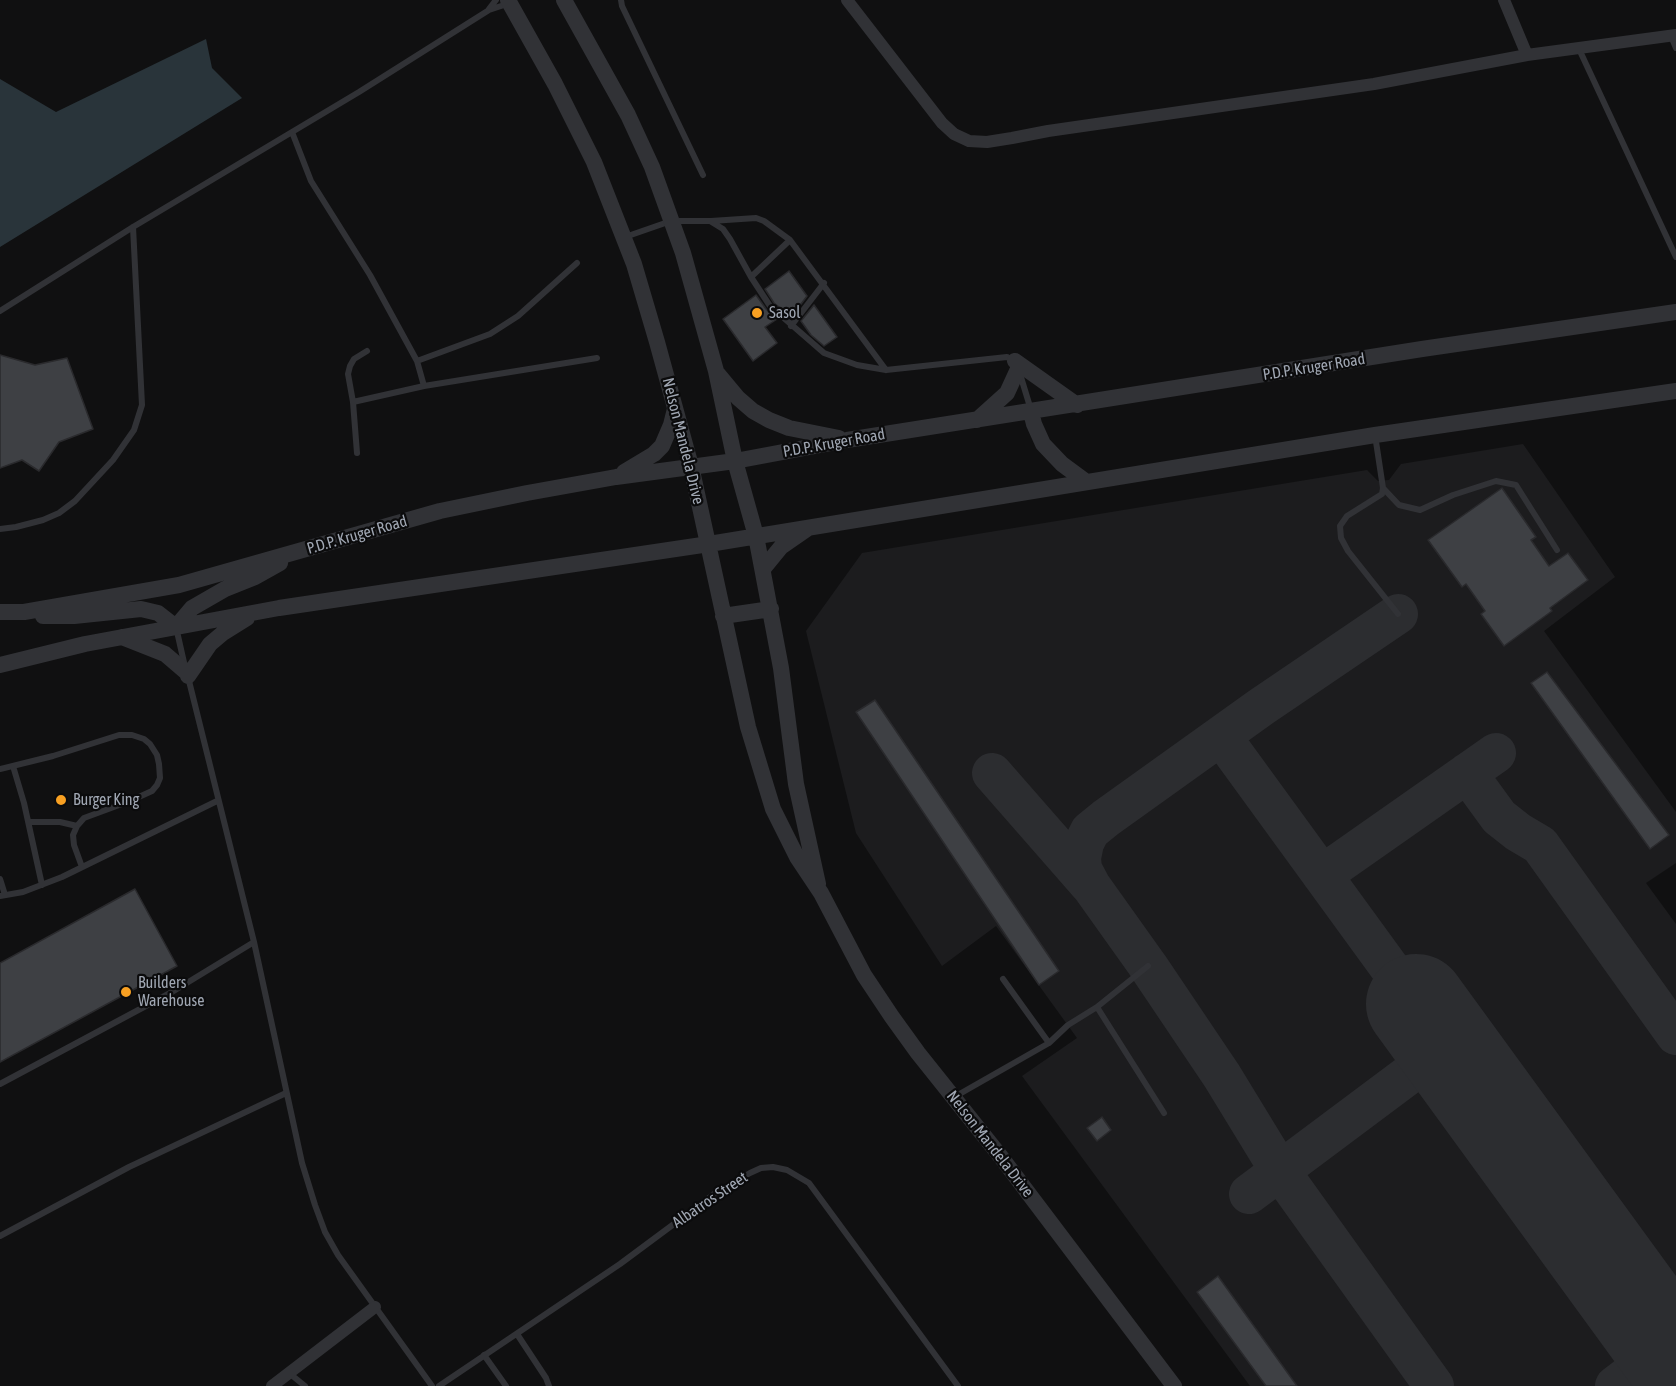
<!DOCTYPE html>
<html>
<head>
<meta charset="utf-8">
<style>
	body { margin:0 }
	canvas { display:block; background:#101011 }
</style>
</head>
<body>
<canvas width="1676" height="1386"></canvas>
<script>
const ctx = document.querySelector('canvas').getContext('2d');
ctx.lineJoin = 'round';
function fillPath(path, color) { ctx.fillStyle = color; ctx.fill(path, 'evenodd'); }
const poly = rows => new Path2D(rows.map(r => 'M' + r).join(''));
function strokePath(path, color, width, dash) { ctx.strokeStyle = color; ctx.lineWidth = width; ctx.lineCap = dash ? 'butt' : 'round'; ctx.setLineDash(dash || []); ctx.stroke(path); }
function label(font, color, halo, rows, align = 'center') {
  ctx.font = font + ' "Asap Condensed",sans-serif'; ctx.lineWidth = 4.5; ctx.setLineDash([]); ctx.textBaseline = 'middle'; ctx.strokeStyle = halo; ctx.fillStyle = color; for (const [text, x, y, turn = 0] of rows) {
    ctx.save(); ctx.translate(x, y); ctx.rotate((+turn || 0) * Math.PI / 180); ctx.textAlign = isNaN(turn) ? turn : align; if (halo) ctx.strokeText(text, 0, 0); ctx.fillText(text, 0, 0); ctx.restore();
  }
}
fillPath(poly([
	[1523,444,1615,577,1544,631,1676,812,1676,863,1646,883,1676,924,1676,1386,1250,1386,1022,1076,1077,1038,996,926,942,966,856,833,806,631,862,553,1367,470,1378,481,1389,480,1401,464]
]), '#1c1c1e');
fillPath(poly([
	[206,39,212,68,242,98,0,247,0,79,56,112]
]), '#29343a');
strokePath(poly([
	[1398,614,1261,707,1106,818,1090,831,1084,843,1081,858,1082,869,1091,886,1148,966,1222,1076,1280,1171,1434,1386],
	[1221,736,1416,1004],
	[992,773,1090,885],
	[1467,773,1499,817,1518,832,1540,845,1676,1035],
	[1322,875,1496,753],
	[1249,1194,1447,1046],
	[1615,1386,1666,1347]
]), '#2c2d30', 40);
strokePath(poly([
	[1416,1004,1676,1361]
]), '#2c2d30', 100);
const building = poly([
	[789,271,807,296,795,312,791,308,785,312,774,303,765,289,789,271],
	[756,295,766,309,777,319,765,327,777,343,753,361,723,319,756,295],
	[814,305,837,337,824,346,811,335,801,321,814,305],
	[0,355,35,365,67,358,93,429,59,442,39,471,22,460,0,468,0,355],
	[1502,488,1536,537,1531,540,1549,566,1568,553,1588,580,1550,608,1552,611,1504,646,1481,614,1485,611,1466,584,1462,587,1428,540,1502,488],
	[1547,672,1669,835,1650,849,1531,683,1547,672],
	[875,700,1059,971,1039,985,856,712,875,700],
	[135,889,177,966,0,1062,0,963,135,889],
	[1102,1117,1111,1130,1097,1141,1087,1128,1102,1117],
	[1218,1276,1297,1386,1266,1386,1197,1292,1218,1276]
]);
fillPath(building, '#3e4044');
strokePath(building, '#2a2a2d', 1.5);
strokePath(poly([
	[621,0,622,6,703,175],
	[489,9,496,0],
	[1671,36,1676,48],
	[1579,49,1676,257],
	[292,132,311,181,370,275,417,361,424,386,353,402,357,453],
	[711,221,756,218,764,221,790,240,886,370],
	[625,237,671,221,710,221,723,229,730,239,751,277,770,306,824,353,857,365,886,370,1007,357,1013,360],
	[751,277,790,240],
	[0,311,133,227,359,92,489,10,507,4],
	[791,326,824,283],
	[417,361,490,334,518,316,577,263],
	[1020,374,1031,410],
	[424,386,597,358],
	[353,402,348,374,350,366,354,359,367,351],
	[1375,435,1383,488,1382,494,1347,516,1340,526,1341,538,1348,551,1398,614],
	[1383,488,1399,505,1420,510,1453,495,1496,481,1516,485,1557,550],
	[0,529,16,527,43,520,59,513,75,501,113,460,134,430,142,405,133,227],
	[176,627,185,667],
	[188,677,254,942,302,1163,315,1205,325,1232,338,1255,432,1386],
	[13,766,24,803,42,885],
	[0,769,53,756,119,735,132,735,144,739,150,744,157,755,159,764,160,778,157,785,152,791,130,801,84,818,77,826,73,835,74,845,82,867],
	[29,822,60,822,77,826],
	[0,879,5,895],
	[0,896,23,892,62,877,217,801],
	[1003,979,1049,1043],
	[1097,1007,1164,1113],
	[0,1084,172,992,254,942],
	[956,1096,1049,1043,1068,1025,1097,1007,1148,966],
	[0,1236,129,1167,286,1093],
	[517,1334,546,1378,549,1386],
	[484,1355,506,1386],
	[289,1373,305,1386],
	[439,1386,620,1264,717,1192,750,1173,761,1168,773,1167,787,1170,809,1183,958,1386]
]), '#313236', 6);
strokePath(poly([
	[847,0,942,123,954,134,969,141,987,142,1012,138,1048,131,1374,84,1527,55],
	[1504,0,1527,55,1676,35],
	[272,1386,375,1307]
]), '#313236', 12);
strokePath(poly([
	[508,0,555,84,594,162,634,264,657,342,691,466,748,727,773,809,797,857,821,893,864,975,892,1017,918,1053,1001,1157,1174,1386],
	[564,0,628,115,652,167,683,253,716,371,735,461,756,536,781,668,796,784,818,884],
	[1015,361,1077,405],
	[718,374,738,398,753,411,769,420,789,428,839,438],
	[1031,412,1034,424,1043,444,1062,464,1085,481],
	[977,420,1007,393,1018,369],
	[624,472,654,454,662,446,671,425,675,409],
	[763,569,781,547,807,529],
	[0,612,24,612,179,585,440,511,527,493,616,477,735,461,847,440,1422,349,1676,312],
	[43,616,74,616,141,609,158,613,176,627,192,608,225,589,255,577,280,563],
	[723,616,771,609],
	[122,637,165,654,186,672],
	[0,665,85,644,279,608,709,544,1375,435,1676,391],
	[188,676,210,644,223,633,247,618]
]), '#313236', 16);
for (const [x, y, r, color] of [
	[757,313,6,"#f8a022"],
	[61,800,6,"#f8a022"],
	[126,992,6,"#f8a022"]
]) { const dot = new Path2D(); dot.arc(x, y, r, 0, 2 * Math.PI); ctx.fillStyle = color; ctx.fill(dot); strokePath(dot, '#0b0b0c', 2); }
label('16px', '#a0a7b3', '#0b0b0c', [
	["Sasol",769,313],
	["Burger King",73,800],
	["Builders",138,983],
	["Warehouse",138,1001]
], 'left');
label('16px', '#a0a7b3', '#0b0b0c', [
	["P.D.P. Kruger Road",1314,367,-9],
	["Nelson Mandela Drive",683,441,76],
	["P.D.P. Kruger Road",834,443,-10],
	["P.D.P. Kruger Road",357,535,-16],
	["Nelson Mandela Drive",990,1144,52],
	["Albatros Street",710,1200,-34]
]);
</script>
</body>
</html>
